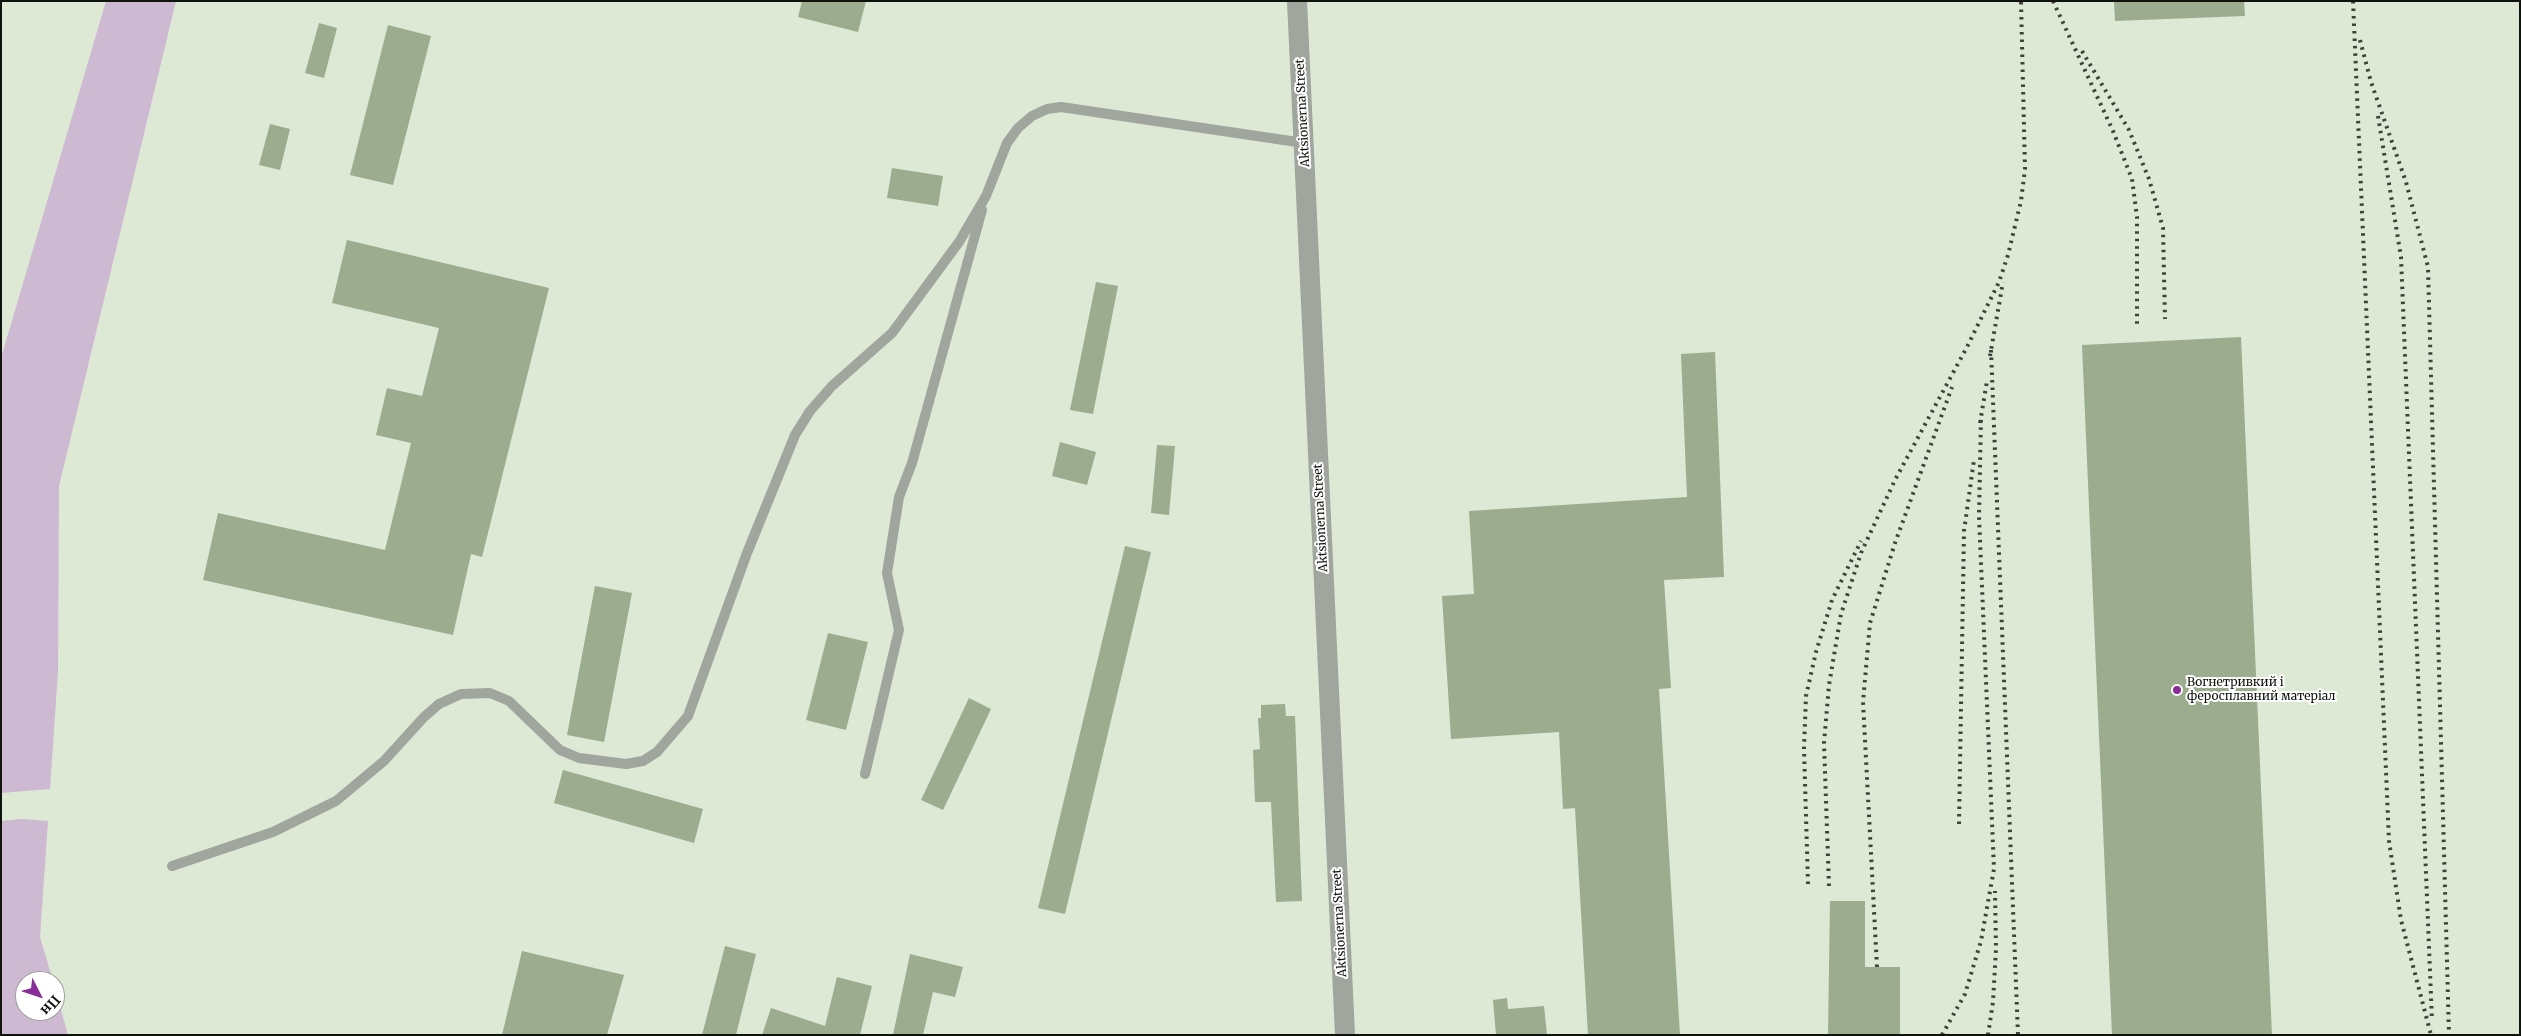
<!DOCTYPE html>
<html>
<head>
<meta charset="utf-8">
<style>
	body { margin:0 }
	#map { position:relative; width:2521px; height:1036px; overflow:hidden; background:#dde8d5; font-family:Merriweather,serif }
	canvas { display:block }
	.frame { position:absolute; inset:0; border:2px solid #0f130c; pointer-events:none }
	.north { position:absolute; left:15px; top:971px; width:50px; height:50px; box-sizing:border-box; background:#fff; border:1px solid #9fa19e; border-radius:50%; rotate:131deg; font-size:14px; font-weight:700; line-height:20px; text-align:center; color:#0f130c }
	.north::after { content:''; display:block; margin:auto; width:18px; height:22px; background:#882c97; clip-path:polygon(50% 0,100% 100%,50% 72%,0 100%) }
</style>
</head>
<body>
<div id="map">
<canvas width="2521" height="1036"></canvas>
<div class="frame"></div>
<div class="north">Пн</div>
</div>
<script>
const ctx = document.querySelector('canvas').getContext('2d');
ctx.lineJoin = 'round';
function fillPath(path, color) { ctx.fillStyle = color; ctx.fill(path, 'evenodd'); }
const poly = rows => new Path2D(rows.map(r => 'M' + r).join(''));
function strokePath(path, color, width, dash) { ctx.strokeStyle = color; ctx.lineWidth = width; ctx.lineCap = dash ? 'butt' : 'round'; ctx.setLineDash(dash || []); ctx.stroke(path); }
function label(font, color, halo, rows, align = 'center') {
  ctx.font = font + ' Merriweather,serif'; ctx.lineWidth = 4; ctx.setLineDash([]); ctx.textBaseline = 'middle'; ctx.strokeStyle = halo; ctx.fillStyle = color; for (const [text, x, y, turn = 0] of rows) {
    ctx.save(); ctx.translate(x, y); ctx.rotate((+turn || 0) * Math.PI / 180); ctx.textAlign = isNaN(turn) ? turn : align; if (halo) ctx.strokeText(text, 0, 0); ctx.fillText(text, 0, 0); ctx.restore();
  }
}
fillPath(poly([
	[106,1,176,1,59,486,58,671,50,789,1,793,1,358],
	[21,819,48,821,40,937,53,981,25,981,25,1011,55,1011,55,988,68,1035,1,1035,1,821]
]), '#ceb9d2');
fillPath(poly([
	[802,1,866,1,858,32,798,17],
	[2114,1,2244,1,2245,16,2115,21],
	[319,23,337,28,324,78,305,73],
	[388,25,431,36,393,185,350,175],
	[270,124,290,129,280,170,259,165],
	[892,168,943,176,938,206,887,198],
	[347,240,549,288,482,557,471,554,453,635,203,580,218,513,385,550,411,443,376,435,387,388,422,396,439,328,332,303],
	[1096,282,1118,286,1093,414,1070,410],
	[2241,337,2272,1035,2112,1035,2082,345],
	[1715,352,1724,577,1664,580,1671,688,1659,689,1680,1035,1588,1035,1575,808,1563,809,1559,732,1451,739,1442,596,1474,594,1469,511,1687,497,1681,354],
	[1060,442,1096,452,1087,485,1052,476],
	[1157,445,1175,446,1169,515,1151,513],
	[1125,546,1151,552,1065,914,1038,908],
	[595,586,632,593,604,742,567,735],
	[828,633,868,642,846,730,806,720],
	[969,698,991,709,943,810,921,800],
	[1285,704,1286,716,1295,716,1302,901,1276,902,1271,802,1255,802,1253,750,1260,749,1258,718,1261,718,1261,705],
	[563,770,703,809,694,843,554,803],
	[1830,901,1865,901,1865,967,1900,967,1900,1035,1828,1035],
	[725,946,756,954,736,1035,702,1035],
	[522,951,624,975,607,1035,502,1035],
	[910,954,963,967,955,997,933,992,923,1035,893,1035],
	[837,977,872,986,860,1035,762,1035,771,1008,825,1026],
	[1507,998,1508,1009,1544,1006,1547,1035,1496,1035,1493,1000]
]), '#9bac8f');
strokePath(poly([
	[865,774,899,630,887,573,899,497,912,463,982,210],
	[172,866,273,832,336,801,384,761,424,717,439,704,461,694,490,693,509,701,560,750,579,758,626,764,643,761,657,752,688,716,747,553,795,435,810,411,832,386,892,333,959,242,986,196,1007,143,1018,128,1032,116,1047,109,1061,107,1304,143]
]), '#a0a59d', 10);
strokePath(poly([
	[1297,1,1345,1035]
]), '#a0a59d', 20);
strokePath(poly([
	[2053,1,2113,131,2132,179,2137,217,2137,324],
	[2353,1,2389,841,2401,920,2431,1035],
	[2360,40,2371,82,2406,182,2428,267,2449,1035],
	[2082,51,2129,130,2149,179,2163,228,2165,319],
	[2378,116,2401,257,2432,1021],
	[1991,350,2018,1035],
	[1990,356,2003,282],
	[1980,423,1987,381],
	[1959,824,1964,531,1974,460],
	[1808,884,1804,748,1806,696,1816,652,1832,600,1861,541],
	[1829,886,1824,743,1829,685,1841,614,1861,553,1895,480,1967,347,1999,282,2008,255,2021,201,2025,169,2021,1],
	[1877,967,1863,702,1870,623,1895,543,1952,387],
	[1942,1035,1965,994,1981,941,1994,869,1979,516,1981,417],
	[1988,1035,1993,1002,1996,949,1995,891]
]), '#3d4339', 4, [2.5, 5]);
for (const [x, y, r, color] of [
	[2177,690,5,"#882c97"]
]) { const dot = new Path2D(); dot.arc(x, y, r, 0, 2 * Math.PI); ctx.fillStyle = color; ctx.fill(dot); strokePath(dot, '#fff', 2); }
label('12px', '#0f130c', '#fff', [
	["Aktsionerna Street",1303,113,-93],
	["Aktsionerna Street",1321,518,-93],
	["Aktsionerna Street",1340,923,-93]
]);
label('12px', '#0f130c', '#fff', [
	["Вогнетривкий і",2187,683],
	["феросплавний матеріал",2187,697]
], 'left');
</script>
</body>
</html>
